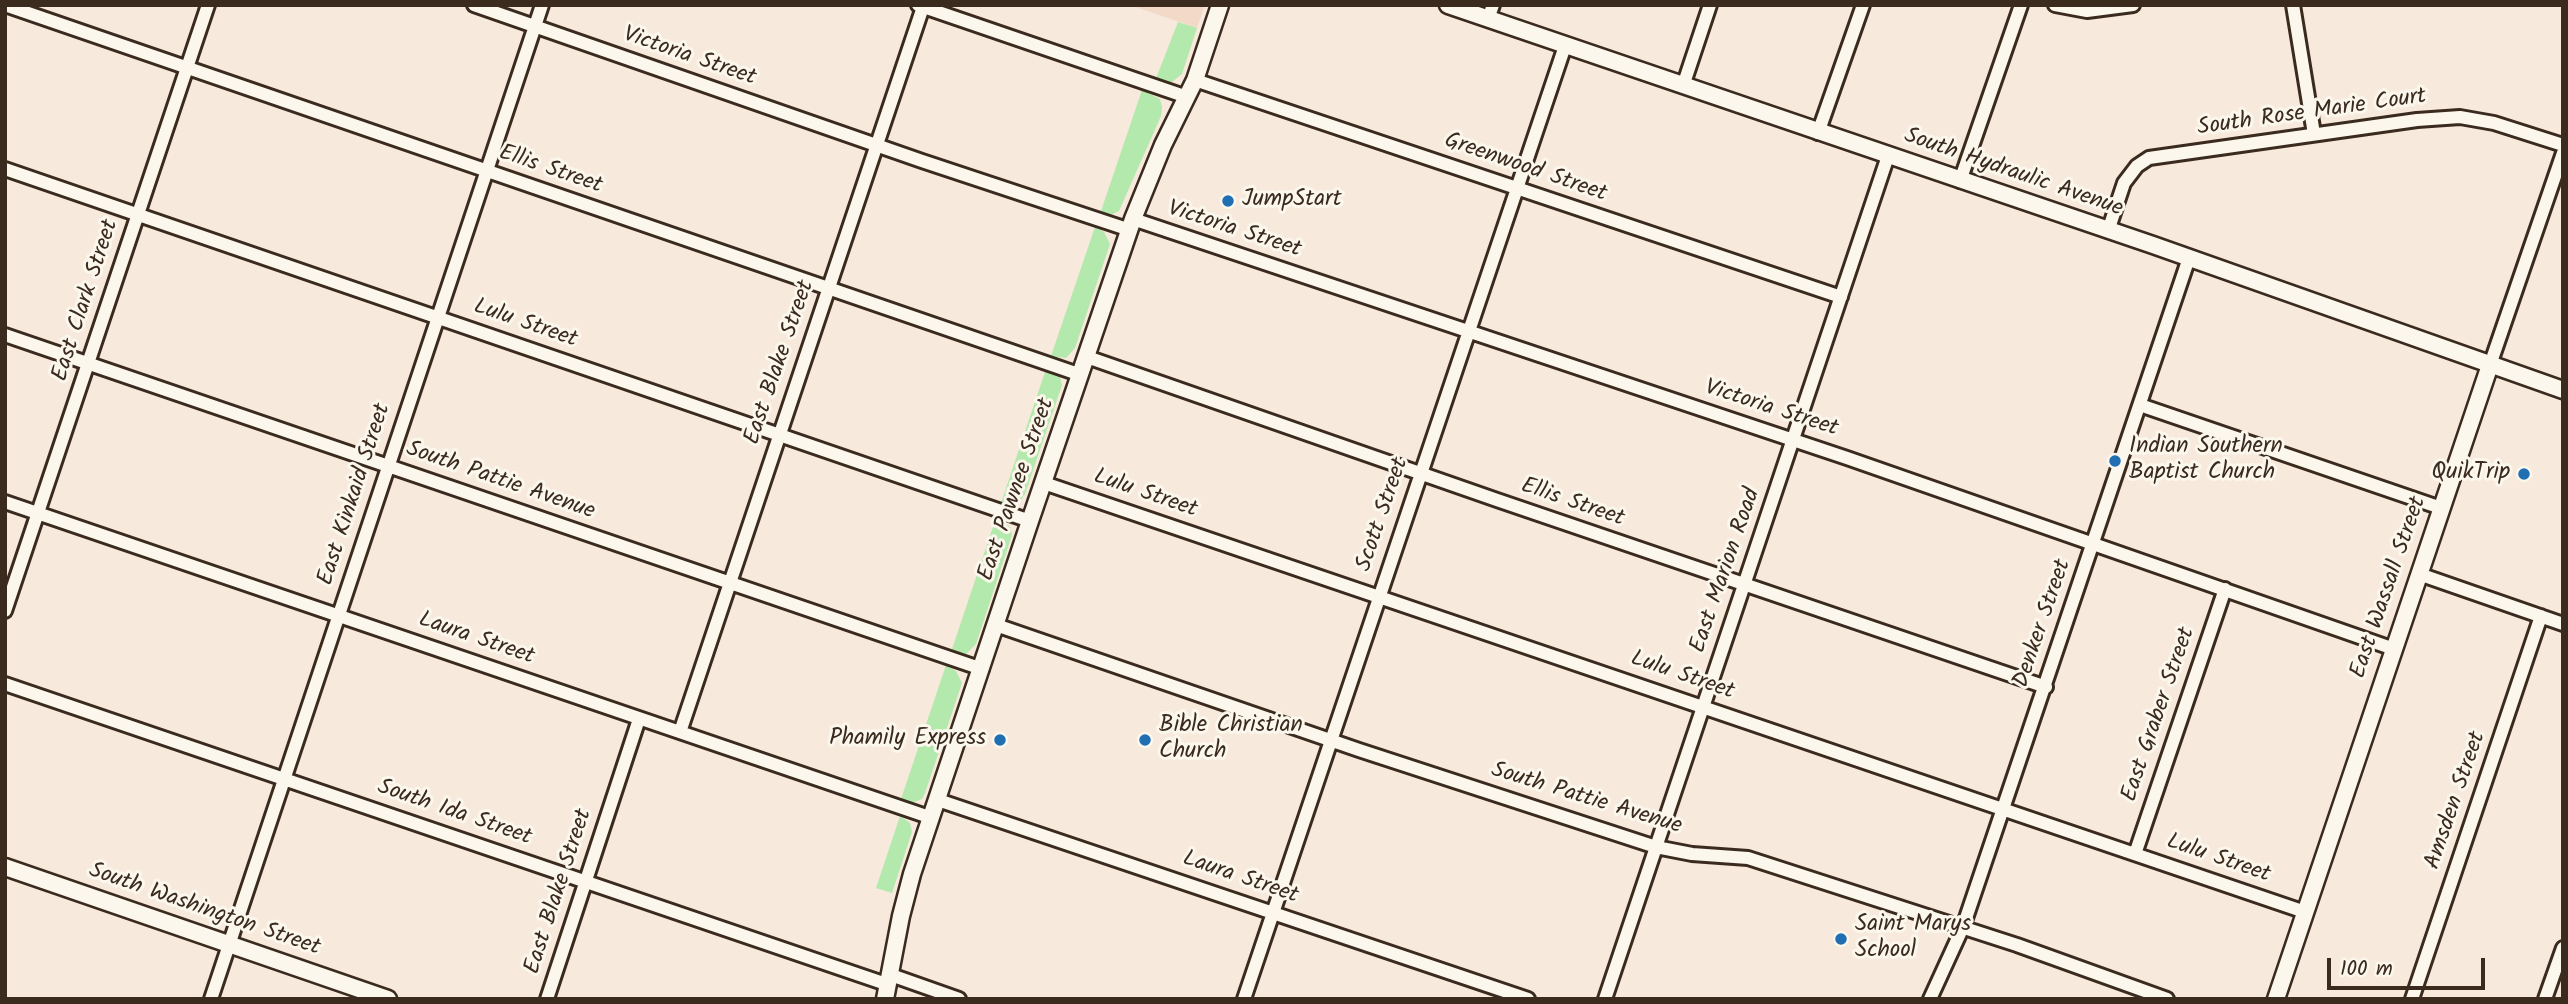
<!DOCTYPE html>
<html>
<head>
<meta charset="utf-8">
<style>
	body { margin:0 }
	#map { position:relative; width:2568px; height:1004px; overflow:hidden; background:#f7e9dc; font-family:Kalam,sans-serif }
	canvas { display:block }
	.frame { position:absolute; inset:0; border:7px solid #3b2a1e; pointer-events:none }
	.scale { position:absolute; left:2327px; top:958px; width:158px; height:32px; box-sizing:border-box; border:4px solid #3b2a1e; border-top:0; padding-left:9px; font-size:21px; line-height:24px; white-space:nowrap; color:#3b2a1e; -webkit-text-stroke:5px #fbf7ec; paint-order:stroke }
</style>
</head>
<body>
<div id="map">
<canvas width="2568" height="1004"></canvas>
<div class="frame"></div>
<div class="scale">100 m</div>
</div>
<script>
const ctx = document.querySelector('canvas').getContext('2d');
ctx.lineJoin = 'round';
function fillPath(path, color) { ctx.fillStyle = color; ctx.fill(path, 'evenodd'); }
const poly = rows => new Path2D(rows.map(r => 'M' + r).join(''));
function strokePath(path, color, width, dash) { ctx.strokeStyle = color; ctx.lineWidth = width; ctx.lineCap = dash ? 'butt' : 'round'; ctx.setLineDash(dash || []); ctx.stroke(path); }
function label(font, color, halo, rows, align = 'center') {
  ctx.font = font + ' Kalam,sans-serif'; ctx.lineWidth = 6; ctx.setLineDash([]); ctx.textBaseline = 'middle'; ctx.strokeStyle = halo; ctx.fillStyle = color; for (const [text, x, y, turn = 0] of rows) {
    ctx.save(); ctx.translate(x, y); ctx.rotate((+turn || 0) * Math.PI / 180); ctx.textAlign = isNaN(turn) ? turn : align; if (halo) ctx.strokeText(text, 0, 0); ctx.fillText(text, 0, 0); ctx.restore();
  }
}
fillPath(poly([
	[1130,5,1205,5,1197,28]
]), '#f2d9c8');
fillPath(poly([
	[1178,22,1197,28,1182,74,1172,82,1155,81],
	[1142,90,1160,99,1162,107,1161,116,1119,211,1109,216,1100,214],
	[1095,227,1104,232,1110,244,1075,348,1066,358,1051,356],
	[1046,369,1060,377,1062,385,1025,494,1018,504,1012,506,1001,503],
	[996,518,1010,527,1012,535,976,644,966,654,951,652],
	[946,665,956,671,962,683,925,793,922,799,912,803,901,799],
	[900,816,910,823,912,832,892,893,876,888]
]), '#b3e9ac');
const street = poly([
	[5,5,1081,375],
	[474,5,922,161,1130,230],
	[918,5,1187,97],
	[2055,5,2087,11,2133,5],
	[2293,5,2314,134],
	[1488,19,1493,5],
	[1195,80,1841,297],
	[1683,86,1710,5],
	[1818,133,1863,5],
	[5,169,1030,521],
	[1960,181,2021,5],
	[1133,219,1847,458,2394,649],
	[2108,231,2124,183,2137,166,2149,158,2417,120,2460,117,2494,123,2563,145],
	[5,335,982,669],
	[1087,357,1497,500,2046,687],
	[2490,365,2563,153],
	[2140,405,2441,508],
	[1044,483,2305,912],
	[5,502,932,818],
	[2419,574,2563,624],
	[5,611,208,5],
	[996,625,1359,750,1656,847,1692,854,1748,858,2017,945,2167,999],
	[5,684,889,985],
	[680,732,923,7],
	[938,800,1528,999],
	[2135,854,2225,589],
	[891,975,959,999],
	[211,999,542,5],
	[547,999,639,719],
	[1244,999,1565,46],
	[1605,999,1888,156],
	[1930,999,1963,927,2189,258],
	[2412,999,2541,616],
	[2545,999,2563,948]
]);
const secondary = poly([
	[1448,5,2153,245,2563,390],
	[5,867,388,999],
	[885,999,901,916,912,874,1030,521,1133,219,1163,145,1195,80,1220,5],
	[2276,999,2490,365]
]);
strokePath(street, '#3b2a1e', 18);
strokePath(secondary, '#3b2a1e', 21);
strokePath(street, '#fbf7ec', 12);
strokePath(secondary, '#fbf7ec', 16);
for (const [x, y, r, color] of [
	[1228,201,7,"#1f6fb2"],
	[2115,461,7,"#1f6fb2"],
	[2524,474,7,"#1f6fb2"],
	[1000,740,7,"#1f6fb2"],
	[1145,740,7,"#1f6fb2"],
	[1841,939,7,"#1f6fb2"]
]) { const dot = new Path2D(); dot.arc(x, y, r, 0, 2 * Math.PI); ctx.fillStyle = color; ctx.fill(dot); strokePath(dot, '#fbf7ec', 2.5); }
label('23px', '#3b2a1e', '#fbf7ec', [
	["Victoria Street",689,58,19],
	["South Rose Marie Court",2312,114,-8],
	["Greenwood Street",1525,169,19],
	["Ellis Street",550,171,19],
	["South Hydraulic Avenue",2013,174,19],
	["Victoria Street",1234,231,18],
	["East Clark Street",87,301,-72],
	["Lulu Street",525,325,19],
	["East Blake Street",781,363,-71],
	["Victoria Street",1771,410,18],
	["South Pattie Avenue",500,482,19],
	["East Pawnee Street",1018,490,-71],
	["East Kinkaid Street",356,495,-72],
	["Lulu Street",1145,495,19],
	["Ellis Street",1572,504,19],
	["Scott Street",1384,515,-71],
	["East Marion Road",1727,571,-71],
	["East Wassall Street",2390,588,-71],
	["Denker Street",2044,624,-71],
	["Laura Street",476,640,19],
	["Lulu Street",1682,677,19],
	["East Graber Street",2160,715,-71],
	["South Pattie Avenue",1586,800,17],
	["Amsden Street",2457,801,-71],
	["South Ida Street",454,814,19],
	["Lulu Street",2218,860,19],
	["Laura Street",1240,879,19],
	["East Blake Street",560,892,-72],
	["South Washington Street",204,911,19]
]);
label('23px', '#3b2a1e', '#fbf7ec', [
	["JumpStart",1242,201],
	["Indian Southern",2129,448],
	["Baptist Church",2129,474],
	["QuikTrip",2510,474,"right"],
	["Bible Christian",1159,727],
	["Church",1159,753],
	["Phamily Express",986,740,"right"],
	["Saint Marys",1855,926],
	["School",1855,952]
], 'left');
</script>
</body>
</html>
